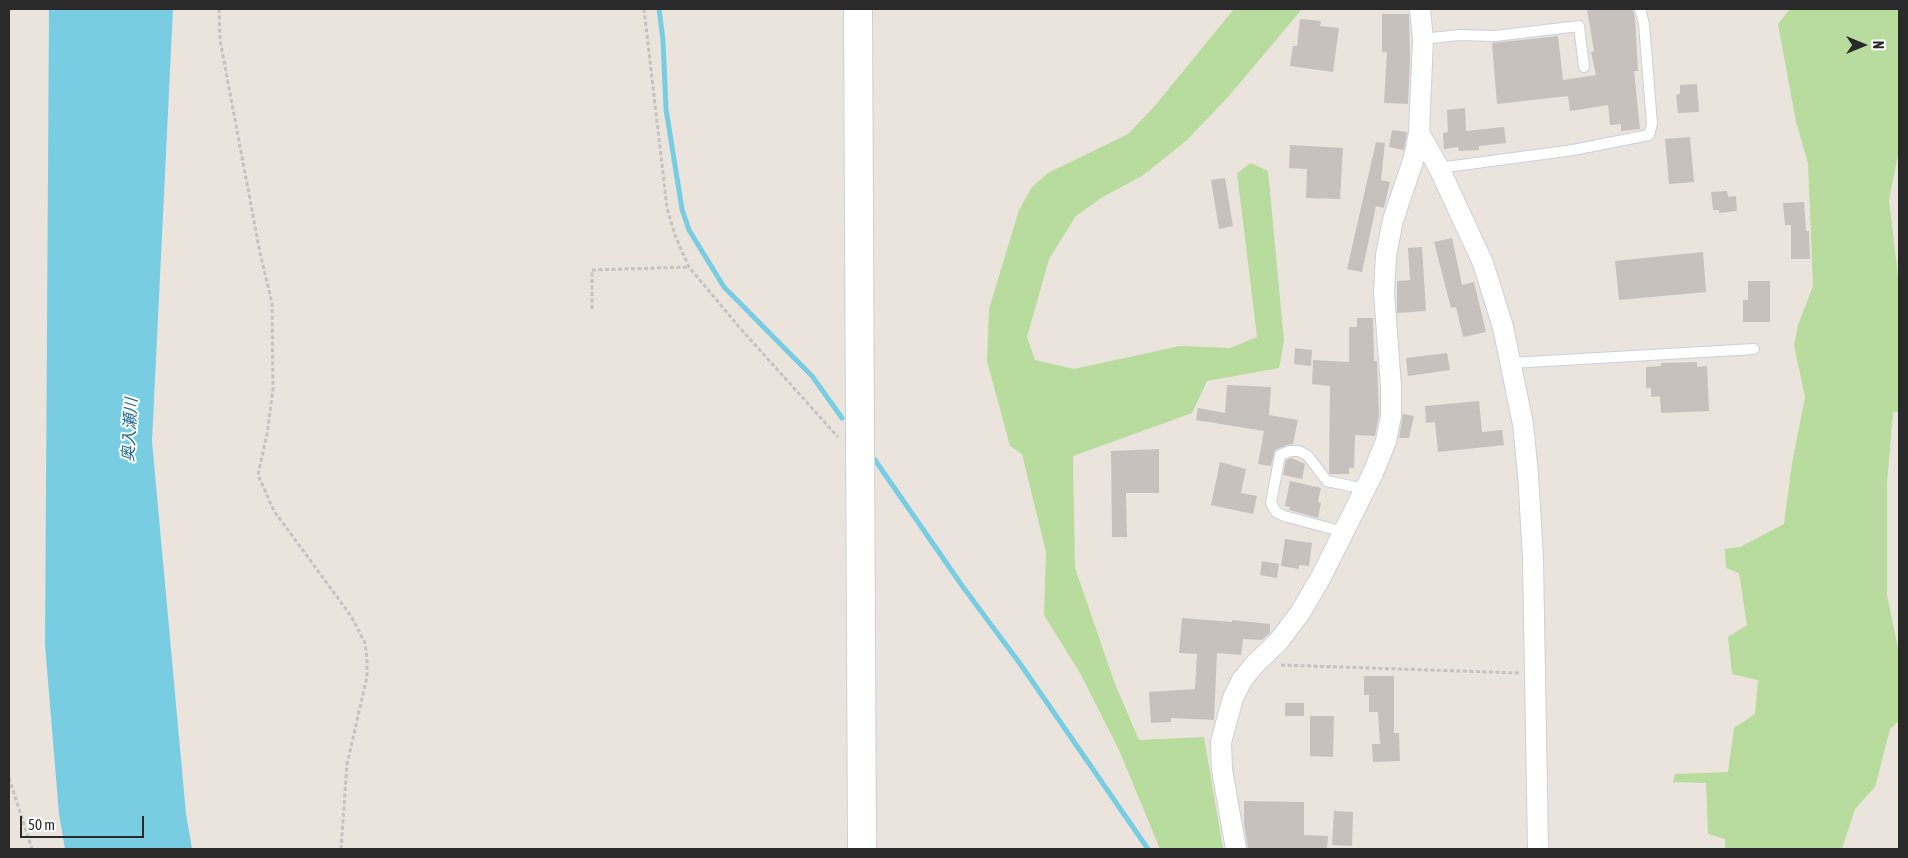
<!DOCTYPE html>
<html>
<head>
<meta charset="utf-8">
<style>
	body { margin:0 }
	#map { position:relative; width:1908px; height:858px; overflow:hidden; background:#ebe4dd; font-family:"Asap Condensed",sans-serif }
	canvas { display:block }
	.frame { position:absolute; inset:0; border:10px solid #2a2a2a; pointer-events:none }
	.north { position:absolute; left:1838px; top:20px; width:50px; height:50px; -webkit-text-stroke:4px #fff; paint-order:stroke; rotate:90deg; font-size:14px; font-weight:700; line-height:20px; text-align:center; color:#2a2a2a }
	.north::after { content:''; display:block; margin:auto; width:18px; height:22px; background:#2a2a2a; clip-path:polygon(50% 0,100% 100%,50% 72%,0 100%) }
	.scale { position:absolute; left:20px; top:816px; width:124px; height:22px; box-sizing:border-box; border:2px solid #2a2a2a; border-top:0; padding-left:6px; font-size:15px; line-height:18px; white-space:nowrap; color:#2a2a2a; -webkit-text-stroke:4px #fff; paint-order:stroke }
</style>
</head>
<body>
<div id="map">
<canvas width="1908" height="858"></canvas>
<div class="frame"></div>
<div class="north">N</div>
<div class="scale">50 m</div>
</div>
<script>
const ctx = document.querySelector('canvas').getContext('2d');
ctx.lineJoin = 'round';
function fillPath(path, color) { ctx.fillStyle = color; ctx.fill(path, 'evenodd'); }
const poly = rows => new Path2D(rows.map(r => 'M' + r).join(''));
function strokePath(path, color, width, dash) { ctx.strokeStyle = color; ctx.lineWidth = width; ctx.lineCap = dash ? 'butt' : 'round'; ctx.setLineDash(dash || []); ctx.stroke(path); }
function label(font, color, halo, rows, align = 'center') {
  ctx.font = font + ' "Asap Condensed","Noto Sans JP",sans-serif'; ctx.lineWidth = 4; ctx.setLineDash([]); ctx.textBaseline = 'middle'; ctx.strokeStyle = halo; ctx.fillStyle = color; for (const [text, x, y, turn = 0] of rows) {
    ctx.save(); ctx.translate(x, y); ctx.rotate((+turn || 0) * Math.PI / 180); ctx.textAlign = isNaN(turn) ? turn : align; if (halo) ctx.strokeText(text, 0, 0); ctx.fillText(text, 0, 0); ctx.restore();
  }
}
fillPath(poly([
	[1234,9,1302,9,1229,96,1187,140,1142,176,1101,198,1076,216,1049,259,1027,337,1035,360,1074,369,1180,346,1230,348,1257,337,1237,173,1251,163,1268,171,1284,341,1279,368,1207,381,1192,413,1073,456,1075,568,1115,684,1139,740,1204,737,1223,849,1160,849,1119,750,1080,673,1044,615,1046,552,1022,454,1010,446,987,361,989,309,1019,210,1032,187,1048,173,1128,134,1153,108],
	[1790,9,1899,9,1899,151,1889,200,1899,284,1899,412,1893,412,1887,484,1887,595,1899,653,1899,721,1890,729,1875,787,1855,809,1842,849,1725,849,1725,839,1708,834,1706,783,1673,782,1675,774,1728,772,1734,728,1755,714,1758,680,1732,674,1728,637,1747,625,1739,573,1726,568,1725,549,1740,547,1784,524,1792,463,1805,397,1794,345,1798,325,1813,286,1808,163,1796,122,1778,24]
]), '#b7dc9e');
fillPath(poly([
	[49,9,173,9,152,441,186,814,192,849,65,849,59,814,45,645]
]), '#79cde3');
strokePath(poly([
	[659,9,663,40,666,109,682,209,689,230,724,287,812,376,842,418],
	[875,460,963,587,1021,665,1148,849]
]), '#79cde3', 5);
fillPath(poly([
	[1587,9,1633,9,1635,19,1638,71,1634,71,1640,129,1621,131,1621,124,1610,125,1608,105,1570,111,1568,96,1497,104,1492,43,1558,36,1563,80,1596,75,1591,52,1594,51],
	[1382,14,1409,14,1410,59,1408,104,1384,103,1387,52,1382,52],
	[1300,19,1321,21,1320,26,1339,28,1333,72,1290,66,1293,46,1297,46],
	[1697,84,1699,112,1678,113,1676,95,1680,94,1680,85],
	[1465,108,1466,131,1504,127,1506,143,1479,146,1479,150,1459,151,1458,147,1444,149,1443,133,1448,132,1447,110],
	[1392,130,1407,132,1404,150,1389,147],
	[1690,137,1694,182,1669,184,1665,139],
	[1376,142,1385,143,1381,180,1390,182,1384,208,1376,206,1362,272,1347,269],
	[1290,145,1343,148,1340,199,1306,198,1307,169,1289,168],
	[1225,178,1233,226,1219,229,1211,180],
	[1727,191,1728,197,1736,196,1737,211,1719,213,1719,210,1713,210,1711,192],
	[1804,202,1806,231,1809,231,1810,259,1791,259,1791,225,1785,225,1783,203],
	[1452,238,1462,285,1474,282,1486,332,1463,337,1456,307,1451,308,1434,242],
	[1422,247,1426,311,1397,313,1397,281,1410,280,1408,248],
	[1703,252,1706,292,1619,300,1615,261],
	[1748,281,1770,281,1770,322,1743,322,1743,300,1748,300],
	[1357,318,1373,318,1374,361,1377,361,1379,415,1375,436,1355,435,1354,468,1349,468,1349,474,1330,474,1329,472,1330,386,1312,384,1313,360,1349,362,1349,327,1357,327],
	[1295,348,1312,350,1311,366,1294,364],
	[1447,353,1450,370,1408,376,1406,358],
	[1697,362,1697,367,1707,366,1709,411,1661,413,1660,396,1651,397,1651,388,1646,388,1646,367,1661,366,1661,363],
	[1227,385,1271,387,1269,415,1298,420,1293,444,1287,445,1275,450,1271,466,1258,464,1264,431,1196,420,1198,408,1225,413],
	[1479,401,1482,432,1502,430,1504,445,1438,452,1435,422,1426,423,1425,406],
	[1403,414,1414,416,1409,438,1399,438],
	[1159,449,1159,493,1126,493,1127,537,1112,537,1111,451],
	[1291,458,1305,464,1302,479,1283,475,1286,460],
	[1220,462,1246,469,1241,493,1257,496,1253,514,1211,505],
	[1290,481,1321,488,1318,502,1321,503,1318,518,1289,510,1290,507,1285,506],
	[1285,539,1312,543,1309,566,1299,565,1299,569,1281,566],
	[1262,561,1279,564,1277,578,1260,575],
	[1182,618,1232,622,1232,620,1270,624,1270,633,1262,640,1243,639,1241,655,1217,653,1214,720,1171,718,1171,722,1151,723,1149,692,1195,689,1197,654,1179,653],
	[1364,676,1394,676,1394,733,1399,733,1400,761,1373,762,1372,744,1380,744,1378,712,1369,712,1369,695,1364,695],
	[1285,703,1304,703,1304,716,1285,716],
	[1310,716,1334,716,1333,757,1310,756],
	[1244,801,1304,802,1304,835,1328,836,1327,849,1248,849,1244,824],
	[1334,811,1353,812,1352,846,1332,845]
]), '#c6c1bc');
const lane = poly([
	[1423,39,1459,35,1495,36,1579,26,1584,67],
	[1439,168,1573,150,1649,135,1652,124,1644,24,1640,9],
	[1511,363,1754,349],
	[1344,532,1284,516,1276,512,1271,503,1280,455,1290,451,1299,451,1308,456,1327,481,1365,489]
]);
const street = poly([
	[1419,133,1439,168,1483,263,1503,327,1523,424,1528,474,1533,558,1538,849],
	[1236,849,1222,770,1221,742,1233,698,1242,680,1255,664,1278,642,1300,613,1321,577,1373,473,1386,441,1391,416,1391,386,1384,293,1386,255,1393,220,1414,158,1419,133,1423,39,1420,9]
]);
const secondary = poly([
	[858,9,862,849]
]);
strokePath(lane, '#cbcfda', 12);
strokePath(street, '#cbcfda', 22);
strokePath(secondary, '#cbcfda', 30);
strokePath(poly([
	[219,9,220,40,260,253,272,303,273,390,267,434,258,475,274,511,351,616,365,643,367,659,367,677,347,764,341,849],
	[644,9,667,208,675,235,684,256,689,267,739,327,838,437],
	[592,309,592,270,689,267],
	[1281,665,1519,673],
	[9,778,32,849]
]), '#c3c3c3', 3, [4, 2.5]);
strokePath(lane, '#fff', 10);
strokePath(street, '#fff', 20);
strokePath(secondary, '#fff', 28);
label('italic 16px', '#1a6c8e', '#fff', [
	["奥入瀬川",130,430,-87]
]);
</script>
</body>
</html>
